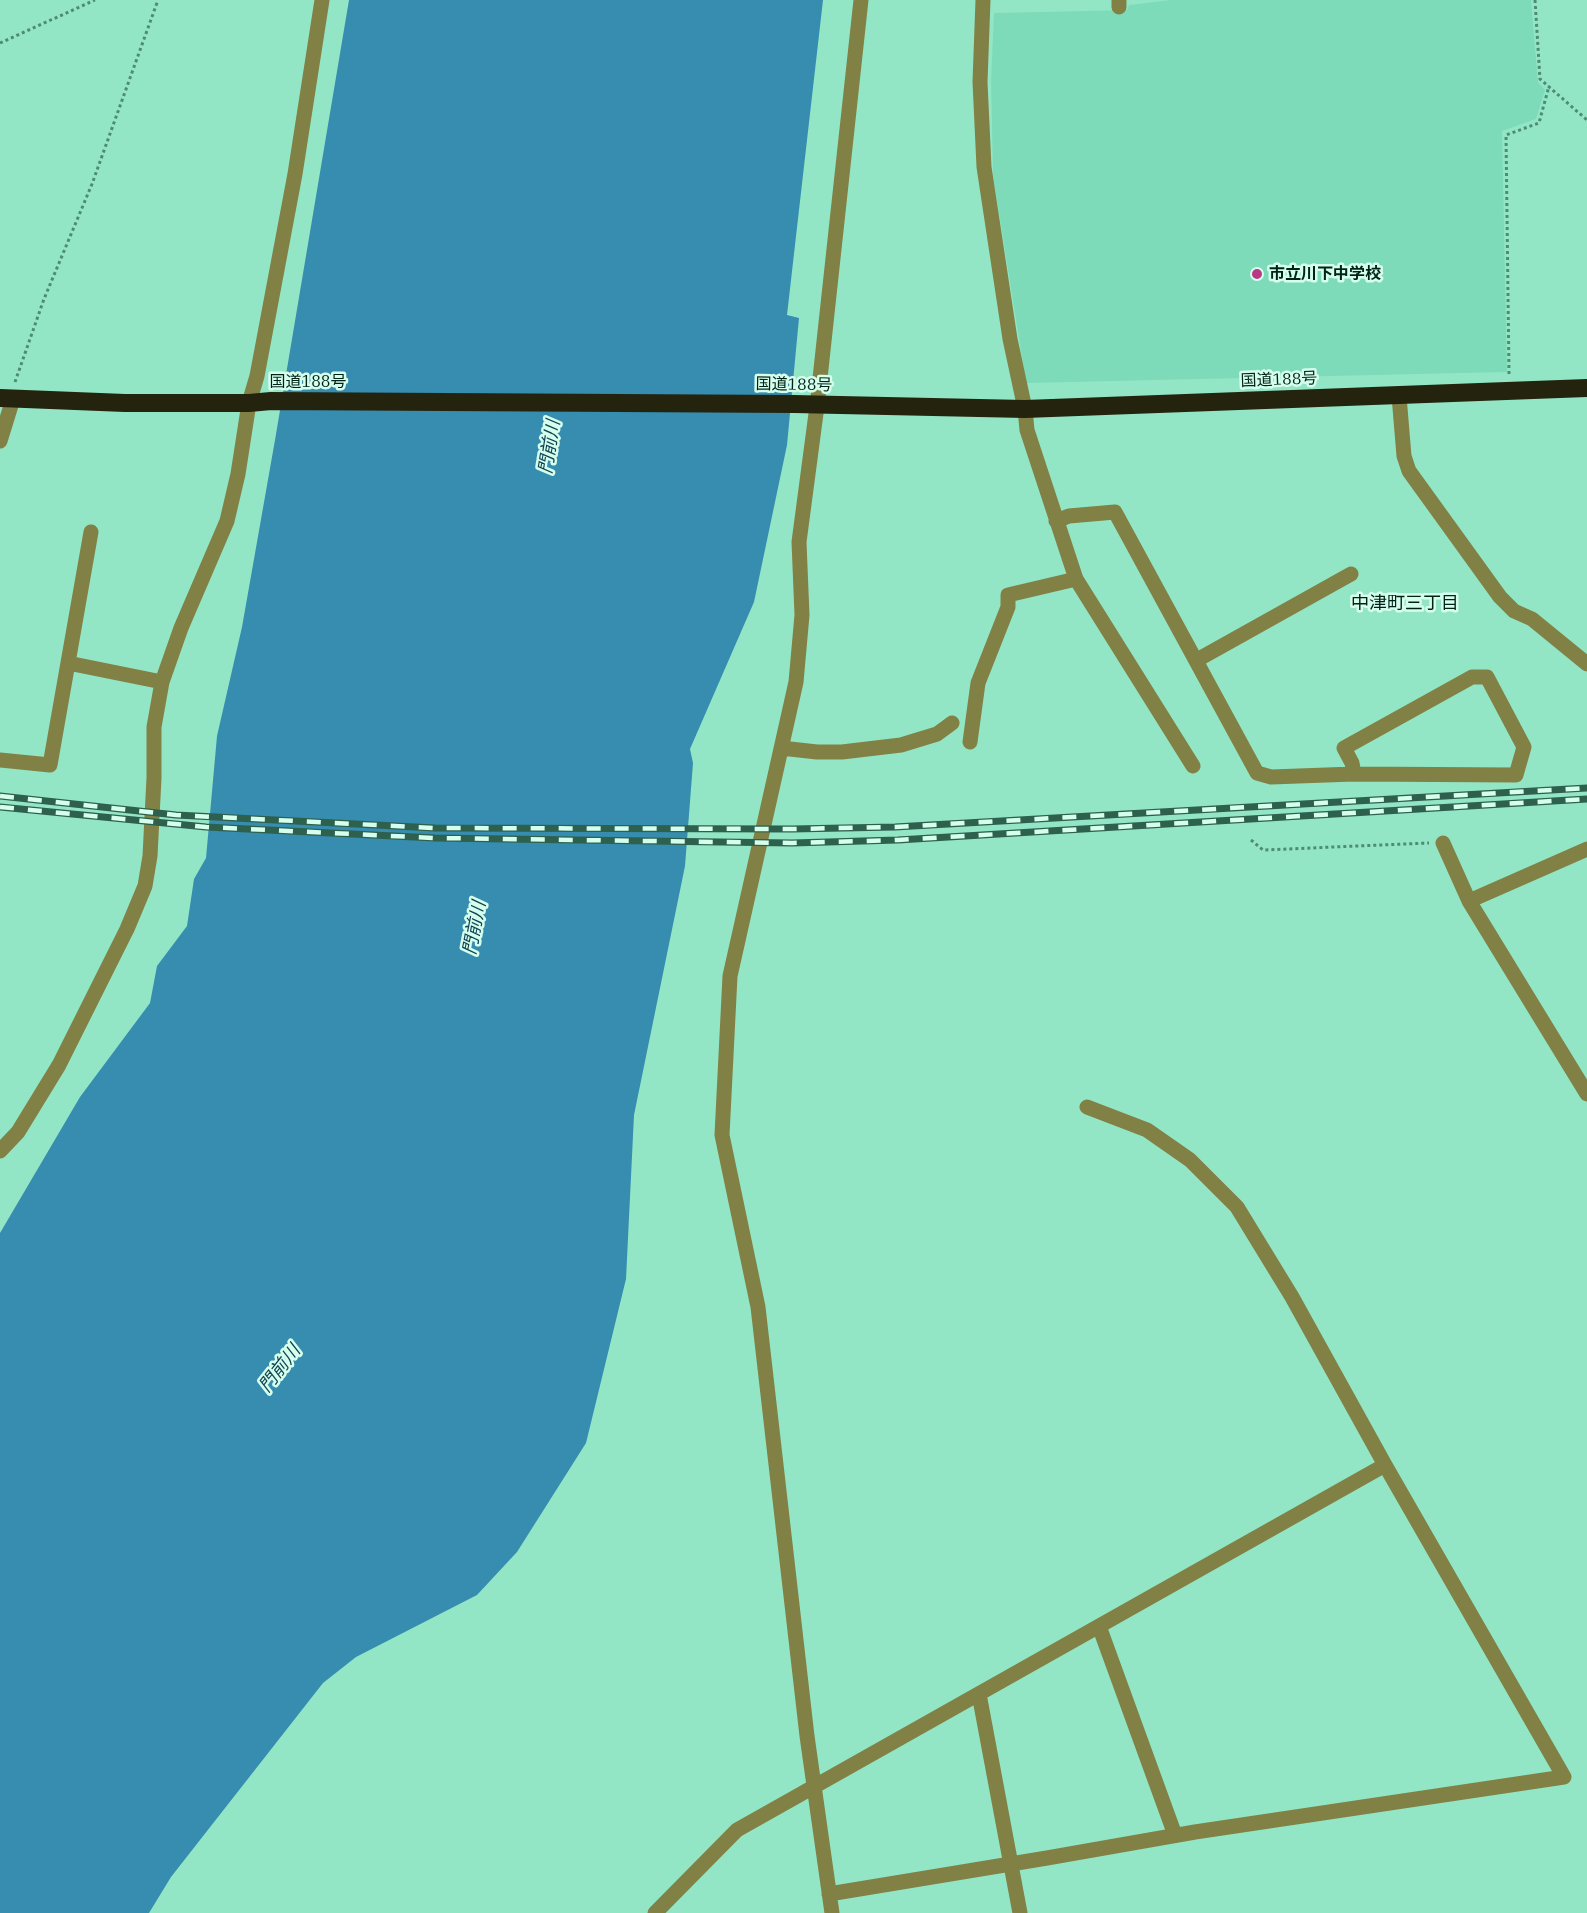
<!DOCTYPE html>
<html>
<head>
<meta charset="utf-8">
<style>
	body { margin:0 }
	canvas { display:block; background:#92e6c6 }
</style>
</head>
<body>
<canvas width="1587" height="1913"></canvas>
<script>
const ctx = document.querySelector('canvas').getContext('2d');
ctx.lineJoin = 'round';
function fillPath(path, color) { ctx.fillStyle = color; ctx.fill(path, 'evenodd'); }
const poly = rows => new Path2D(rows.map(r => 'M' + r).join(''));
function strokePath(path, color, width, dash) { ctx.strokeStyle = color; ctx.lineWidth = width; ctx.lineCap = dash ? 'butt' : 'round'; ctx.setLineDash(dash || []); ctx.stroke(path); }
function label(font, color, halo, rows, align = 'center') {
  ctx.font = font + ' "IBM Plex Serif","Noto Sans JP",serif'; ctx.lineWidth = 5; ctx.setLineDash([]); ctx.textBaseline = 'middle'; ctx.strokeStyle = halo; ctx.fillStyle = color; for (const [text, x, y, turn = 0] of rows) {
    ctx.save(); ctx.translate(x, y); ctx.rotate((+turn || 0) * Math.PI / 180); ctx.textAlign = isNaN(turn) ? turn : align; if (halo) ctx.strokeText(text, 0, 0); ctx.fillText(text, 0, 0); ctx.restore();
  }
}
fillPath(poly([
	[1171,0,1531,0,1538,82,1545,90,1536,119,1502,131,1507,372,1026,383,993,175,991,81,994,13,1127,10,1129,5]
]), '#7edbb9');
fillPath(poly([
	[349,0,823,0,787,315,799,318,787,445,754,602,690,749,693,763,685,866,634,1115,626,1279,586,1443,517,1552,477,1595,356,1657,323,1683,171,1877,149,1913,0,1913,0,1233,80,1097,150,1003,157,966,187,926,194,879,206,858,217,736,242,627,275,440]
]), '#368db0');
strokePath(poly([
	[1535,0,1540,79,1587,120],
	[0,43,95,0],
	[1509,374,1506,135,1539,123,1549,86],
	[15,382,44,299,92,184,158,0],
	[1251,840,1263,850,1429,843]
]), '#4e8b75', 3, [3, 3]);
strokePath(poly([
	[983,0,980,82,984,167,1010,339,1025,409,1027,430,1076,579,1193,766],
	[1119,7,1119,0],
	[1399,396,1404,456,1409,471,1500,597,1514,611,1532,619,1587,664],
	[0,441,13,399],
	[1056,521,1069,516,1115,512,1257,773,1271,777,1354,774,1516,775,1524,747,1487,677,1472,677,1344,748,1352,763,1354,774],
	[1197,660,1351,574],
	[68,663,162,682],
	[970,742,978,683,1008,607,1008,595,1076,579],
	[781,748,817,752,842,752,901,745,937,734,952,723],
	[0,760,50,765,91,532],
	[1443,843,1469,901],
	[1587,849,1469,901,1587,1094],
	[0,1151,18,1132,59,1065,127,929,145,886,150,856,154,778,154,727,162,682,181,628,227,521,238,474,249,403,257,376,295,174,322,0],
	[1099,1626,1175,1835],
	[979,1694,1020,1913],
	[829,1894,1047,1858,1195,1832,1564,1777,1385,1465,1292,1297,1237,1207,1190,1160,1147,1130,1087,1107],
	[655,1913,737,1830,1385,1465],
	[832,1913,807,1736,758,1307,722,1135,730,976,796,682,802,615,799,542,817,406,861,0]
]), '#828145', 15);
strokePath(poly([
	[0,398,125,403,249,403,271,401,794,404,1025,409,1587,388]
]), '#24240e', 18);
const rail = poly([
	[0,796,176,815,435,828,792,829,895,827,1587,788],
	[0,807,206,827,435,838,792,843,898,840,1587,799]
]);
strokePath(rail, '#2e604e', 7);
strokePath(rail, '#d6feed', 4.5, [14]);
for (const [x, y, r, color] of [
	[1257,274,6,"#b93986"]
]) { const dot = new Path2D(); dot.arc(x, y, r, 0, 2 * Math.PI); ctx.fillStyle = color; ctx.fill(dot); strokePath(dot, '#d6feed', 2); }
label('bold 16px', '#002318', '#d6feed', [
	["市立川下中学校",1269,274]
], 'left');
label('16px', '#002318', '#d6feed', [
	["国道188号",1279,380,-2],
	["国道188号",308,382],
	["国道188号",794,385,1]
]);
label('italic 18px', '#0c3f51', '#d6feed', [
	["門前川",550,447,-81],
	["門前川",475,928,-79],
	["門前川",280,1369,-52]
]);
label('18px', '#002318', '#d6feed', [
	["中津町三丁目",1405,604]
]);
</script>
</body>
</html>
